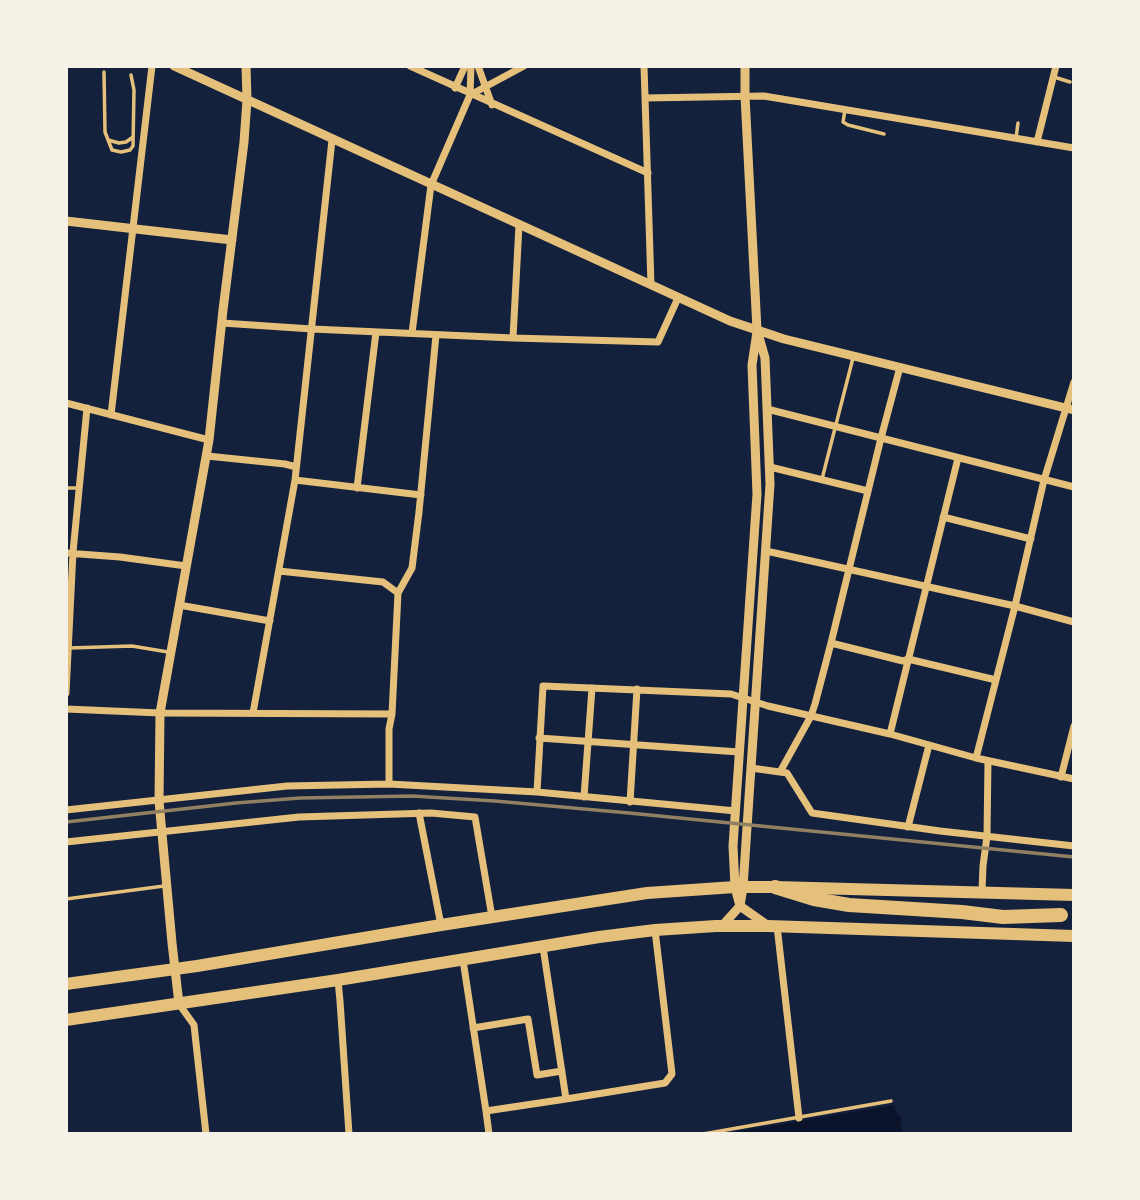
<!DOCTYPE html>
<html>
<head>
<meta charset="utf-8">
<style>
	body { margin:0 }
	#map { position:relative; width:1140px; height:1200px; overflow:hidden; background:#14213d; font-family:"Fira Sans Condensed",sans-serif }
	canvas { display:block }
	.frame { position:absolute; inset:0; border:68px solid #f6f1e7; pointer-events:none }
</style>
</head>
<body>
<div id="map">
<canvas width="1140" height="1200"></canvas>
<div class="frame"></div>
</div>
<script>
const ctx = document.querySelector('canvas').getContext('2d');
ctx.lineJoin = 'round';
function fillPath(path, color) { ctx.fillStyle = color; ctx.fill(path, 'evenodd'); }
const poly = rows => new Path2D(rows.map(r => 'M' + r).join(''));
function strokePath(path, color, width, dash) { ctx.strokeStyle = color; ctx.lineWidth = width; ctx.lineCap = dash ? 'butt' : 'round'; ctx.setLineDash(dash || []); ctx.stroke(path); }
fillPath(poly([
	[894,1105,898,1116,901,1116,902,1122,900,1125,903,1133,722,1134]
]), '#0b132b');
strokePath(poly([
	[104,72,105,132,112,150,121,152,130,150,133,146,134,90,131,75],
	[1054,77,1070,82],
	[845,110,843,122,848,125,884,134],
	[1016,138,1018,123],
	[108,140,119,143,126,142,133,137],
	[822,479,853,358],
	[66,488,78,488],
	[69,648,132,646,168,652],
	[66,899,164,886],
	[703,1134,891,1101]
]), '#e5c07b', 3.5);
strokePath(poly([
	[410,66,648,173],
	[478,66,492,105],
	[644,66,651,285],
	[455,88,465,66],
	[470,95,524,66],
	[645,98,764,96,1074,148],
	[1037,142,1056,66],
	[222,323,312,329,513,338,658,342,678,298],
	[412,333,431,185,470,95,471,66],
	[436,335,419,512,412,568,398,593,392,714,389,729,389,784,537,792,736,811],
	[513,338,519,225],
	[66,403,209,440],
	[767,409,1074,487],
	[111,415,152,66],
	[207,456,285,464,296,467],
	[770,467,868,491],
	[295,480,421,495],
	[357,488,376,332],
	[943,517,1031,539],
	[766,551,1015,606,1074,622],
	[66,553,120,557,186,566],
	[279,571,383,582,398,593],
	[179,605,270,621],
	[831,643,903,661,908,659,996,680],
	[66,693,73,552,87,408],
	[66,709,160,713,392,714],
	[253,713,295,480,332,140],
	[890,734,958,458],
	[539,738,739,752],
	[976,758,1015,606,1044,480,1074,382],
	[751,768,787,773,812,813,940,831,1074,846],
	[780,772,811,716,815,704,831,643,881,438,900,367],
	[1061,777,1074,726],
	[537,792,543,686,731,694,768,706,890,734,976,758,1074,779],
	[584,797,592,688],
	[630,802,637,689],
	[66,810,287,786,389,784],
	[419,813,441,925],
	[908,827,929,745],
	[66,842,299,817,431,813,475,817,492,917],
	[982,891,983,866,987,836,988,761],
	[777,926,799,1118],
	[543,947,566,1099],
	[463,960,486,1111,566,1099,665,1083,672,1074,655,930],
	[338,980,340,1001,349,1134],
	[179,1004,194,1025,206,1134],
	[473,1028,528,1019,537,1075,562,1071],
	[486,1111,489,1134]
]), '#e5c07b', 7);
strokePath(poly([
	[174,66,730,321,784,339,1074,410],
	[66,221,232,240],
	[757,332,752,365,757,494,733,846,735,887,740,906,767,925],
	[722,926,740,906,743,887,770,484,765,358,757,330,745,96,745,66],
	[179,1004,172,943,159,801,160,713,209,440,223,310,244,142,247,100,246,66]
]), '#e5c07b', 9);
strokePath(poly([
	[66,984,197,966,441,925,647,893,735,887,775,887,1074,895],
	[66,1020,338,980,599,937,655,930,716,926,768,926,1074,936]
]), '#e5c07b', 12);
strokePath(poly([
	[775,887,814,899,849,905,962,912,1003,917,1061,915]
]), '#e5c07b', 14);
strokePath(poly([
	[66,822,236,803,300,798,412,796,495,801,629,813,1074,857]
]), '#918062', 3.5);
</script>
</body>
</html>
